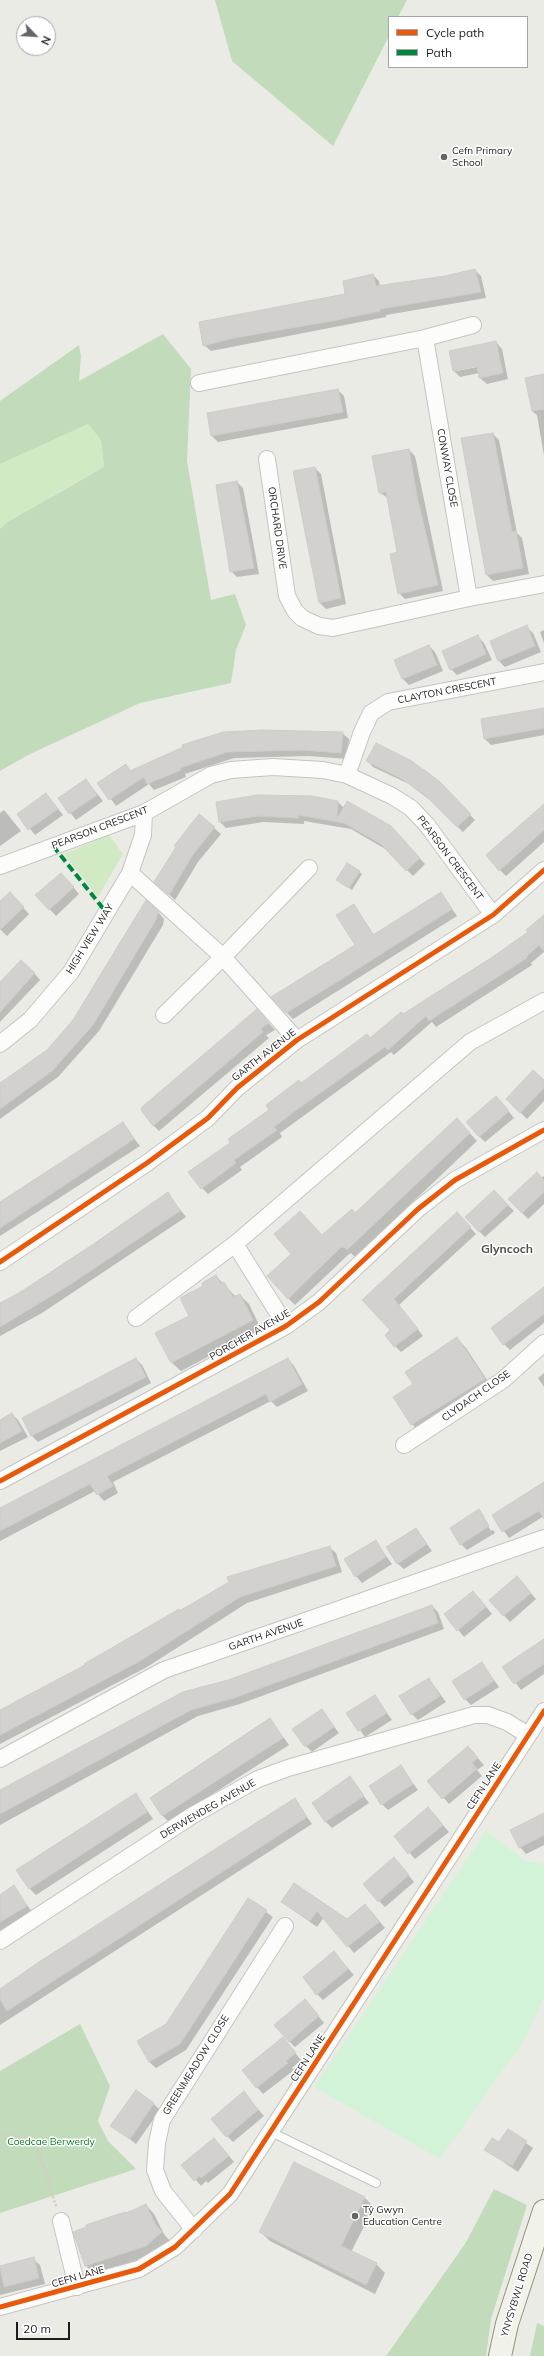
<!DOCTYPE html>
<html>
<head>
<meta charset="utf-8">
<style>
	body { margin:0 }
	#map { position:relative; width:544px; height:2356px; overflow:hidden; background:#ebebe6; font-family:Mulish,sans-serif }
	canvas { display:block }
	.legend { position:absolute; left:388px; top:16px; width:140px; height:52px; box-sizing:border-box; background:#fff; border:1px solid #a5a5a5; margin:0; padding:5px 7px; list-style:none; font-size:12px; color:#1d1d1d }
	.legend li { display:flex; align-items:center; gap:8px; height:20px }
	.legend b { width:20px; border:1px solid #a5a5a5 }
	.north { position:absolute; left:16px; top:16px; width:40px; height:40px; box-sizing:border-box; background:#fff; border:1px solid #a5a5a5; border-radius:50%; rotate:115deg; font-size:11px; font-weight:700; line-height:16px; text-align:center; color:#1d1d1d }
	.north::after { content:''; display:block; margin:auto; width:14px; height:18px; background:#656563; clip-path:polygon(50% 0,100% 100%,50% 72%,0 100%) }
	.scale { position:absolute; left:16px; top:2322px; width:54px; height:18px; box-sizing:border-box; border:2px solid #1d1d1d; border-top:0; padding-left:5px; font-size:12px; line-height:14px; white-space:nowrap; color:#1d1d1d; -webkit-text-stroke:3px #fff; paint-order:stroke }
</style>
</head>
<body>
<div id="map">
<canvas width="544" height="2356"></canvas>
<ul class="legend">
<li><b style="height:5px;background:#e8590c"></b>Cycle path</li>
<li><b style="height:5px;background:#00873e"></b>Path</li>
</ul>
<div class="north">N</div>
<div class="scale">20 m</div>
</div>
<script>
const ctx = document.querySelector('canvas').getContext('2d');
ctx.lineJoin = 'round';
function fillPath(path, color) { ctx.fillStyle = color; ctx.fill(path, 'evenodd'); }
const poly = rows => new Path2D(rows.map(r => 'M' + r).join(''));
function strokePath(path, color, width, dash) { ctx.strokeStyle = color; ctx.lineWidth = width; ctx.lineCap = dash ? 'butt' : 'round'; ctx.setLineDash(dash || []); ctx.stroke(path); }
function label(font, color, halo, rows, align = 'center') {
  ctx.font = font + ' Mulish,sans-serif'; ctx.lineWidth = 3; ctx.setLineDash([]); ctx.textBaseline = 'middle'; ctx.strokeStyle = halo; ctx.fillStyle = color; for (const [text, x, y, turn = 0] of rows) {
    ctx.save(); ctx.translate(x, y); ctx.rotate((+turn || 0) * Math.PI / 180); ctx.textAlign = isNaN(turn) ? turn : align; if (halo) ctx.strokeText(text, 0, 0); ctx.fillText(text, 0, 0); ctx.restore();
  }
}
fillPath(poly([
	[88,424,101,440,104,467,59,492,0,529,0,464],
	[109,835,123,854,98,897,64,854]
]), '#d2eac4');
fillPath(poly([
	[215,0,407,0,398,17,389,17,389,36,333,146,232,61],
	[163,334,191,369,187,461,211,600,235,594,246,625,236,650,231,683,140,703,28,755,0,771,0,529,6,523,104,467,101,440,88,424,0,464,0,401,79,345,81,356,79,381],
	[80,2024,110,2086,98,2121,108,2141,136,2169,0,2213,0,2071],
	[494,2189,527,2205,491,2319,486,2356,386,2356,465,2244],
	[537,2323,544,2326,544,2356,530,2356]
]), '#c1dbbb');
fillPath(poly([
	[486,1831,526,1861,544,1864,544,1997,526,2037,440,2159,314,2087]
]), '#d3f3d8');
fillPath(poly([
	[475,270,481,276,486,298,386,315,386,317,211,351,204,345,346,295,373,275,379,281,380,287,445,277],
	[496,342,502,349,508,379,487,384,480,378,479,373,460,377,454,371],
	[482,364,482,366,457,371,457,369],
	[544,375,544,456,537,415,532,411,527,378],
	[338,390,344,396,348,418,218,442,212,436,208,414],
	[493,434,499,440,517,533,522,538,529,574,493,581,487,575],
	[409,450,415,456,443,591,405,599,399,593,398,553,388,498,379,492],
	[315,468,321,474,346,604,326,609,320,603,294,472],
	[237,482,243,488,259,574,237,577,231,571],
	[526,627,533,633,541,652,505,667,499,661,491,642],
	[544,630,544,643,540,632],
	[478,637,484,643,492,660,457,675,451,669],
	[429,646,435,652,443,671,409,685,403,679,396,660],
	[544,708,544,735,491,745,485,739,482,720],
	[342,733,349,739,347,759,309,756,234,758,185,774,186,777,154,790,149,784,116,806,99,783,126,765,131,771,184,748],
	[368,761,438,782,475,820,463,832,431,801,409,784,373,767],
	[86,780,103,801,76,820,59,798],
	[46,794,63,815,35,835,18,814],
	[338,802,344,808,397,834,425,864,413,876,387,850,351,829,304,821,304,824,263,822,226,828,220,822],
	[544,805,544,842,506,876,500,870],
	[4,810,21,831,0,846,0,813],
	[214,828,221,834,198,862,175,900,162,888],
	[359,872,362,874,352,890,340,882],
	[67,880,79,894,56,916,37,895],
	[441,893,457,916,293,1019,287,1013,356,946,354,905,374,935],
	[16,900,29,914,7,936,0,929,0,903],
	[158,912,164,919,163,925,99,1031,58,1077,0,1119,0,1085,47,1051,74,1020],
	[544,917,544,952,531,963,532,965,436,1027,432,1022,394,1055,391,1052,280,1133,282,1137,240,1167,242,1170,208,1194,202,1188,232,1143,301,1084,367,1035,371,1039,403,1015,530,933],
	[34,973,40,980,0,1022,0,984],
	[263,1017,275,1030,266,1035,269,1038,159,1131,153,1125],
	[544,1081,544,1101,527,1119,507,1099],
	[502,1103,514,1118,485,1142,479,1136],
	[123,1124,140,1146,0,1236,0,1205],
	[464,1127,477,1141,355,1257,351,1253,348,1255,295,1305,288,1298,323,1236,356,1214],
	[544,1176,544,1204,528,1219,509,1199],
	[494,1191,514,1211,485,1237,479,1231],
	[168,1194,186,1217,42,1313,0,1336,0,1304,20,1294],
	[463,1220,476,1234,399,1305,423,1336,401,1352,395,1346,392,1330,363,1300],
	[216,1276,236,1297,240,1295,249,1304,261,1329,181,1371,171,1362,204,1287],
	[544,1288,544,1323,510,1350,504,1344],
	[457,1338,466,1348,493,1389,421,1434,412,1424,414,1384],
	[136,1359,142,1365,151,1383,38,1442,32,1436],
	[288,1359,294,1366,308,1391,277,1407,271,1401,113,1482,118,1493,104,1501,95,1491,0,1541,0,1510],
	[544,1373,544,1387,538,1378],
	[12,1414,18,1420,28,1437,0,1451,0,1420],
	[544,1484,544,1516,509,1538,493,1516],
	[479,1511,484,1516,482,1516,491,1531,493,1530,484,1516,495,1533,467,1550,461,1544],
	[416,1529,432,1551,404,1569,397,1563],
	[375,1541,392,1564,362,1583,356,1576],
	[329,1547,336,1553,342,1572,247,1603,147,1667,0,1744,0,1711,86,1666,85,1664,230,1582],
	[523,1584,536,1599,510,1622,490,1600],
	[479,1598,492,1614,464,1637,445,1614],
	[432,1606,438,1612,444,1629,240,1704,198,1716,0,1825,0,1792,228,1681],
	[544,1640,544,1674,521,1690,504,1667],
	[482,1663,499,1687,471,1705,465,1699],
	[429,1679,446,1702,418,1720,412,1714],
	[375,1696,392,1720,365,1737,348,1713],
	[322,1710,339,1733,312,1752,306,1746],
	[270,1719,289,1745,169,1822,163,1816,151,1798],
	[474,1754,484,1765,477,1770,482,1776,449,1804,429,1781],
	[401,1767,418,1790,388,1810,382,1804],
	[350,1778,369,1803,332,1828,326,1822],
	[136,1794,153,1819,36,1895,30,1889,17,1870],
	[295,1800,312,1824,0,2025,0,1991],
	[544,1814,544,1845,526,1854,520,1847],
	[434,1815,449,1832,415,1859,395,1836],
	[400,1865,414,1882,385,1907,379,1901],
	[294,1885,347,1920,371,1911,385,1928,354,1953,324,1917,317,1927,282,1902],
	[14,1887,32,1912,0,1933,0,1896],
	[248,1899,273,1917,186,2050,156,2068,149,2062,167,2024],
	[334,1953,354,1975,323,2000,317,1994],
	[311,2007,324,2023,295,2047,289,2041],
	[283,2038,301,2060,292,2068,294,2070,263,2094,243,2071],
	[243,2092,264,2116,233,2142,227,2136],
	[154,2104,160,2110,136,2144,111,2125],
	[508,2131,533,2148,518,2172,486,2150,500,2144],
	[220,2145,234,2162,208,2183,206,2181,201,2186,183,2165],
	[295,2163,365,2198,374,2207,351,2252,376,2264,385,2273,375,2294,270,2241,261,2232],
	[146,2205,154,2214,164,2234,170,2241,155,2254,95,2274,86,2266,75,2232],
	[33,2259,40,2265,45,2284,0,2295,0,2266]
]), '#0003');
const building = poly([
	[475,269,481,292,380,309,380,311,332,321,234,338,203,346,199,322,345,294,343,281,373,274,376,286,445,276,475,269],
	[496,341,503,373,479,378,477,366,453,371,449,351,496,341],
	[544,374,544,409,532,411,525,378,544,374],
	[338,389,343,412,211,436,207,413,338,389],
	[493,433,512,532,516,531,523,568,486,575,461,438,493,433],
	[409,449,417,496,438,585,398,594,390,554,397,552,386,492,379,493,372,456,409,449],
	[315,467,341,598,319,603,293,471,315,467],
	[237,481,254,568,230,572,216,485,237,481],
	[527,625,535,646,498,661,490,641,527,625],
	[478,635,486,654,450,670,442,651,478,635],
	[429,645,437,665,402,679,394,660,429,645],
	[544,708,544,728,484,739,481,719,544,708],
	[263,730,343,732,341,753,302,750,227,752,180,768,181,770,147,784,144,777,109,800,97,783,126,764,130,771,183,747,182,745,223,732,263,730],
	[376,743,410,760,427,772,439,781,471,814,457,827,425,795,402,779,366,761,376,743],
	[86,779,97,795,69,814,58,798,86,779],
	[46,793,58,809,28,830,17,814,46,793],
	[257,795,312,796,338,801,337,819,347,801,391,826,420,858,406,871,381,844,344,823,298,815,298,818,257,816,219,822,216,802,257,795],
	[544,804,544,830,499,871,486,855,544,804],
	[199,814,215,827,192,856,169,895,154,882,176,847,174,846,199,814],
	[347,863,360,871,349,888,336,880,347,863],
	[61,873,74,887,49,910,35,895,61,873],
	[10,892,24,907,0,930,0,901,10,892],
	[441,892,452,909,345,977,286,1013,271,997,355,945,336,915,354,904,373,935,441,892],
	[146,900,159,912,156,917,157,918,93,1025,52,1071,0,1109,0,1083,47,1050,73,1020,146,900],
	[544,915,544,951,539,945,526,957,527,958,429,1021,426,1016,388,1050,385,1047,295,1111,274,1127,277,1130,234,1160,236,1163,201,1189,188,1172,230,1143,228,1139,269,1110,266,1105,299,1080,301,1083,367,1034,370,1038,401,1012,403,1014,491,958,528,932,526,930,544,915],
	[21,960,35,973,0,1012,0,982,21,960],
	[257,1009,269,1023,261,1028,263,1032,153,1126,141,1110,142,1107,257,1009],
	[533,1070,544,1080,544,1088,520,1113,506,1099,533,1070],
	[496,1096,509,1111,479,1137,466,1122,496,1096],
	[457,1118,470,1133,347,1250,344,1247,340,1248,288,1299,267,1276,291,1254,274,1234,300,1211,322,1235,352,1209,355,1213,457,1118],
	[123,1122,134,1139,0,1228,0,1202,123,1122],
	[537,1172,544,1180,544,1192,522,1213,508,1199,537,1172],
	[494,1190,508,1205,479,1232,465,1217,494,1190],
	[168,1192,180,1211,71,1284,0,1327,0,1303,19,1293,95,1243,168,1192],
	[457,1212,471,1227,394,1299,418,1329,394,1347,385,1335,390,1330,362,1300,457,1212],
	[216,1275,221,1284,224,1282,233,1297,240,1294,253,1320,171,1363,155,1333,189,1316,180,1298,203,1286,202,1283,216,1275],
	[544,1287,544,1314,503,1345,491,1328,544,1287],
	[457,1337,485,1379,411,1425,393,1397,413,1384,405,1372,457,1337],
	[136,1358,146,1377,31,1436,22,1418,136,1358],
	[288,1358,302,1384,270,1402,266,1394,107,1476,113,1486,97,1495,90,1484,0,1531,0,1508,288,1358],
	[12,1413,22,1431,0,1443,0,1420,12,1413],
	[544,1482,544,1519,539,1511,502,1532,492,1515,544,1482],
	[479,1509,489,1526,460,1545,450,1528,479,1509],
	[416,1528,427,1544,397,1564,386,1547,416,1528],
	[376,1540,386,1557,355,1577,344,1559,376,1540],
	[330,1546,336,1566,240,1597,140,1661,0,1735,0,1710,85,1665,84,1664,179,1609,180,1611,229,1582,227,1577,330,1546],
	[517,1576,531,1593,503,1616,489,1600,517,1576],
	[473,1591,486,1607,457,1631,444,1614,473,1591],
	[432,1605,438,1623,234,1698,191,1710,0,1814,0,1790,183,1692,228,1680,432,1605],
	[544,1639,544,1664,514,1684,502,1667,544,1639],
	[482,1662,494,1681,464,1700,452,1681,482,1662],
	[429,1678,440,1696,411,1715,399,1696,429,1678],
	[375,1695,387,1713,358,1731,346,1713,375,1695],
	[322,1709,334,1727,305,1747,292,1729,322,1709],
	[270,1718,283,1738,162,1816,150,1798,270,1718],
	[468,1746,478,1758,472,1763,477,1769,442,1799,427,1781,468,1746],
	[401,1765,413,1784,381,1805,369,1786,401,1765],
	[350,1776,364,1796,325,1822,312,1803,350,1776],
	[136,1793,147,1812,29,1889,16,1870,136,1793],
	[295,1798,307,1817,7,2011,0,1999,0,1989,39,1962,295,1798],
	[428,1807,443,1825,408,1854,394,1836,428,1807],
	[544,1813,544,1835,519,1848,510,1830,544,1813],
	[394,1857,409,1875,378,1902,363,1884,394,1857],
	[294,1883,347,1919,365,1904,379,1922,347,1947,317,1911,310,1921,281,1902,294,1883],
	[14,1885,27,1906,0,1922,0,1895,14,1885],
	[248,1898,267,1910,180,2044,149,2062,137,2041,166,2024,248,1898],
	[334,1951,348,1969,316,1995,303,1977,334,1951],
	[305,1999,319,2016,289,2042,274,2025,305,1999],
	[283,2037,296,2053,286,2061,288,2063,256,2088,242,2070,283,2037],
	[136,2090,154,2103,130,2139,110,2126,136,2090],
	[244,2091,258,2110,226,2137,211,2119,244,2091],
	[508,2129,527,2141,512,2166,484,2150,492,2138,499,2142,508,2129],
	[214,2138,229,2156,201,2178,199,2176,194,2181,181,2165,214,2138],
	[294,2162,365,2197,341,2246,377,2263,366,2285,259,2232,294,2162],
	[146,2204,155,2224,162,2232,146,2246,85,2266,73,2232,86,2227,86,2225,125,2212,125,2214,146,2204],
	[34,2257,39,2278,4,2287,0,2266,34,2257]
]);
fillPath(building, '#d2d1cd');
strokePath(building, '#ceccc7', 1);
const lane = poly([
	[271,2132,376,2183]
]);
const street = poly([
	[425,338,469,598],
	[199,383,425,338,473,325],
	[267,459,287,596,295,611,302,618,319,626,333,628,469,598,544,584],
	[347,775,362,732,371,713,388,702,544,672],
	[0,866,144,813,211,775,231,770,273,767,323,770,347,775,392,796,411,808,427,825,493,915],
	[130,873,223,957,297,1040],
	[164,1015,223,957,309,868],
	[0,1044,30,1020,71,972,130,873,143,835,144,813],
	[235,1244,286,1326],
	[0,1262,147,1163,208,1118,237,1088,297,1040,493,915,544,870],
	[136,1318,235,1244,470,1042,544,1001],
	[404,1445,503,1380,544,1343],
	[0,1481,286,1326,319,1302,418,1209,455,1180,544,1130],
	[0,1759,164,1670,544,1538],
	[0,1941,193,1815,258,1779,288,1768,474,1715,488,1715,507,1722,528,1735],
	[61,2221,77,2287],
	[194,2230,163,2191,155,2170,157,2143,162,2120,285,1926],
	[0,2307,139,2269,175,2247,230,2194,544,1711]
]);
const secondary = poly([
	[500,2356,507,2324,544,2211]
]);
strokePath(lane, '#c4c4c2', 10);
strokePath(street, '#c4c4c2', 18);
strokePath(secondary, '#90957e', 24);
strokePath(poly([
	[0,2134,22,2137,38,2149,56,2206]
]), '#d6cac5', 2.5, [2, 2]);
strokePath(lane, '#fcfcfb', 8);
strokePath(street, '#fcfcfb', 16);
strokePath(secondary, '#f1f3ea', 22);
strokePath(poly([
	[53,846,106,912]
]), '#00873e', 4, [8, 4]);
strokePath(poly([
	[0,1262,147,1163,208,1118,237,1088,297,1040,493,915,544,870],
	[0,1481,286,1326,319,1302,418,1209,455,1180,544,1130],
	[0,2307,139,2269,175,2247,230,2194,544,1711]
]), '#e8590c', 5);
for (const [x, y, r, color] of [
	[444,157,4,"#656563"],
	[355,2216,4,"#656563"]
]) { const dot = new Path2D(); dot.arc(x, y, r, 0, 2 * Math.PI); ctx.fillStyle = color; ctx.fill(dot); strokePath(dot, '#fff', 1.5); }
label('10px', '#1d1d1d', '#fff', [
	["Cefn Primary",452,151],
	["School",452,163],
	["Tŷ Gwyn",363,2210],
	["Education Centre",363,2222]
], 'left');
label('10px', '#1d1d1d', '#fff', [
	["CONWAY CLOSE",447,468,80],
	["ORCHARD DRIVE",277,528,82],
	["CLAYTON CRESCENT",447,691,-11],
	["PEARSON CRESCENT",100,828,-21],
	["PEARSON CRESCENT",450,858,53],
	["HIGH VIEW WAY",90,939,-58],
	["GARTH AVENUE",264,1055,-38],
	["PORCHER AVENUE",250,1335,-30],
	["CLYDACH CLOSE",476,1396,-35],
	["GARTH AVENUE",266,1635,-19],
	["CEFN LANE",484,1786,-57],
	["DERWENDEG AVENUE",208,1809,-30],
	["CEFN LANE",308,2058,-57],
	["GREENMEADOW CLOSE",196,2065,-58],
	["CEFN LANE",78,2277,-16],
	["YNYSYBWL ROAD",517,2295,-73]
]);
label('10px', '#0b7b27', '#fff', [
	["Coedcae Berwerdy",51,2142]
]);
label('bold 12px', '#505050', '#fff', [
	["Glyncoch",507,1249]
]);
</script>
</body>
</html>
